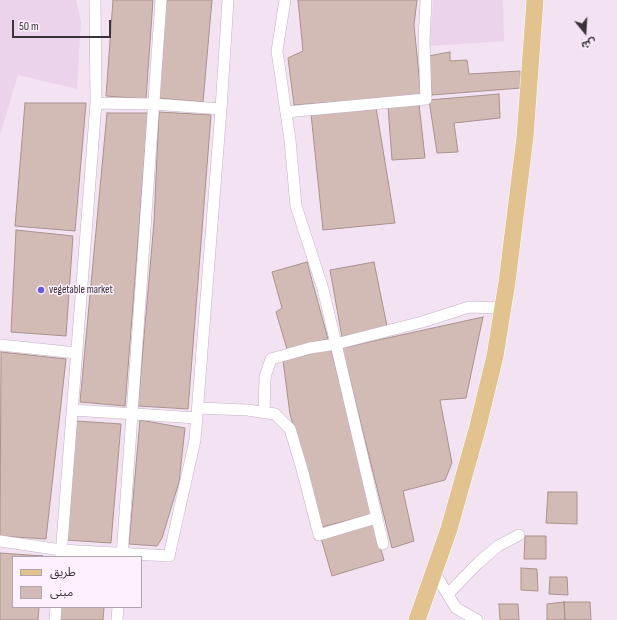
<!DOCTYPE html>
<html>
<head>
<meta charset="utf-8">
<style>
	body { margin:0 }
	#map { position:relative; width:617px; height:620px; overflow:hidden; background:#f3e2f2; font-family:"Sofia Sans Condensed","Noto Sans Arabic",sans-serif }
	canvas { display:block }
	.legend { position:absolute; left:12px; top:556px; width:130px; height:52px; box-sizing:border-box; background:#fef0fe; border:1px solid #b0a4af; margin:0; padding:5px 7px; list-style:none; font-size:12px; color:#3a3339 }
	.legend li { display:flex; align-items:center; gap:8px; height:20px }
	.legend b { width:20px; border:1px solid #b0a4af }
	.north { position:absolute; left:565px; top:12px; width:40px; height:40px; -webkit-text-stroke:3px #fef0fe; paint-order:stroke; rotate:162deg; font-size:11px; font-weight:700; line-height:16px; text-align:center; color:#3a3339 }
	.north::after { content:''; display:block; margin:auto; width:14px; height:18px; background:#3a3339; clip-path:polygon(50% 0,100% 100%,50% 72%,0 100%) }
	.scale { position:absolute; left:12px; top:20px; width:99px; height:18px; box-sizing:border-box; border:2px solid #3a3339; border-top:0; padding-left:5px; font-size:12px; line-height:14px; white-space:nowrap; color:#3a3339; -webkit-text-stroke:3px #fef0fe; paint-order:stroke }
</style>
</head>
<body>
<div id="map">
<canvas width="617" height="620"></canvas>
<ul class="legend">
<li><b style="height:5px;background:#e2c390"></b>طريق</li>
<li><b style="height:11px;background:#d2bab5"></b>مبنى</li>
</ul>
<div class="north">ش</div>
<div class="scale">50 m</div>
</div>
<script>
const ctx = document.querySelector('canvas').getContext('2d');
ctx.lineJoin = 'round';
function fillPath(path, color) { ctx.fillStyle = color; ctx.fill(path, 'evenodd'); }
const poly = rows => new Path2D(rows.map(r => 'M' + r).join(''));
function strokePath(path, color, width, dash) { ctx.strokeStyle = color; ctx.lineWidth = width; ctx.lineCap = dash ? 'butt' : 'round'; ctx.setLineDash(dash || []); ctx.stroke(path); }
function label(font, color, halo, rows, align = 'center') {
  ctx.font = font + ' "Sofia Sans Condensed",sans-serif'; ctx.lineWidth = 3; ctx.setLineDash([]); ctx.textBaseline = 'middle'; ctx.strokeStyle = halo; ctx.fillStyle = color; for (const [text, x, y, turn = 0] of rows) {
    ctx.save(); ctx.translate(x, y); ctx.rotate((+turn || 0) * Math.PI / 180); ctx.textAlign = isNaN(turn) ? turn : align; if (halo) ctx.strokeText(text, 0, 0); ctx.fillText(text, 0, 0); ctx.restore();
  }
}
fillPath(poly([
	[0,0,76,0,81,21,77,89,18,75,0,135],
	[433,0,503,0,504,41,430,46]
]), '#ebd4eb');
const building = poly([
	[113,0,153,0,146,99,106,96,113,0],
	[166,0,212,0,203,102,157,98,166,0],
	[298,0,417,0,414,25,421,96,294,105,288,58,303,51,298,0],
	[450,52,450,61,467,60,469,74,520,71,521,88,432,95,428,56,450,52],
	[499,94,500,118,454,123,458,152,437,153,429,100,499,94],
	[25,103,86,103,75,231,15,226,25,103],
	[419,104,425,158,392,160,388,107,419,104],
	[376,107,395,223,323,230,311,114,376,107],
	[159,112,211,115,188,409,138,406,154,222,159,112],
	[107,113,148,113,125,406,80,402,107,113],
	[16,230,73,236,66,336,11,332,16,230],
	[307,262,328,339,287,349,276,312,282,308,272,272,307,262],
	[374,262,387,326,342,337,330,270,374,262],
	[483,317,466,398,440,400,452,463,445,480,403,491,414,541,392,548,342,348,483,317],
	[331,348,372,514,322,527,290,414,283,361,331,348],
	[1,352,66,359,46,539,0,536,1,352],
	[140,420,185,428,179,482,162,538,157,546,129,544,140,420],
	[76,421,121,424,111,543,66,540,76,421],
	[548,492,577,492,577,524,546,523,548,492],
	[373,523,384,560,332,576,321,538,373,523],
	[525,536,546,536,546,559,524,559,525,536],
	[0,553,43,556,13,557,13,607,39,607,38,620,0,620,0,553],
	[521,568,537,569,538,591,521,590,521,568],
	[550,577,567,577,568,595,549,594,550,577],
	[564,602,565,620,547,620,547,604,564,602],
	[564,602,590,602,591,620,565,620,564,602],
	[499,604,518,604,519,620,500,620,499,604],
	[61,607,104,607,103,620,60,620,61,607]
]);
fillPath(building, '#d2bab5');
strokePath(building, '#a9928d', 1);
const minor = poly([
	[285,0,277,51,290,140,296,206,323,289,383,544],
	[96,103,153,104,221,109],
	[286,112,426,99,424,41,426,0],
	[0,345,77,353],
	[198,408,247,410,275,414,290,429,302,469,319,535,376,518],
	[73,410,197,418],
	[264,413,265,377,271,359,310,348,336,344,422,322,469,307,503,308],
	[0,541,61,550,169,556,195,440,221,109,228,0],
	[61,556,96,103,95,0],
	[122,557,161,0],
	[434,572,456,608,477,620],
	[448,594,478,563,498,546,519,535],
	[55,620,56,607],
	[117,620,118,607]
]);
const primary = poly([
	[417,620,449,529,478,426,495,356,507,282,525,137,535,0]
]);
strokePath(minor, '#c3b3c3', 12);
strokePath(primary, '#fff', 18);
strokePath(minor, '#fff', 11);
strokePath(primary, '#e2c390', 17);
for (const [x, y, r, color] of [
	[41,290,4,"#645fd8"]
]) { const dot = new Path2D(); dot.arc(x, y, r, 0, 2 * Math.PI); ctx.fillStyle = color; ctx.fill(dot); strokePath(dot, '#fef0fe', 1.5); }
label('11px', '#3a3339', '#fef0fe', [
	["vegetable market",49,290]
], 'left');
</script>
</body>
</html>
